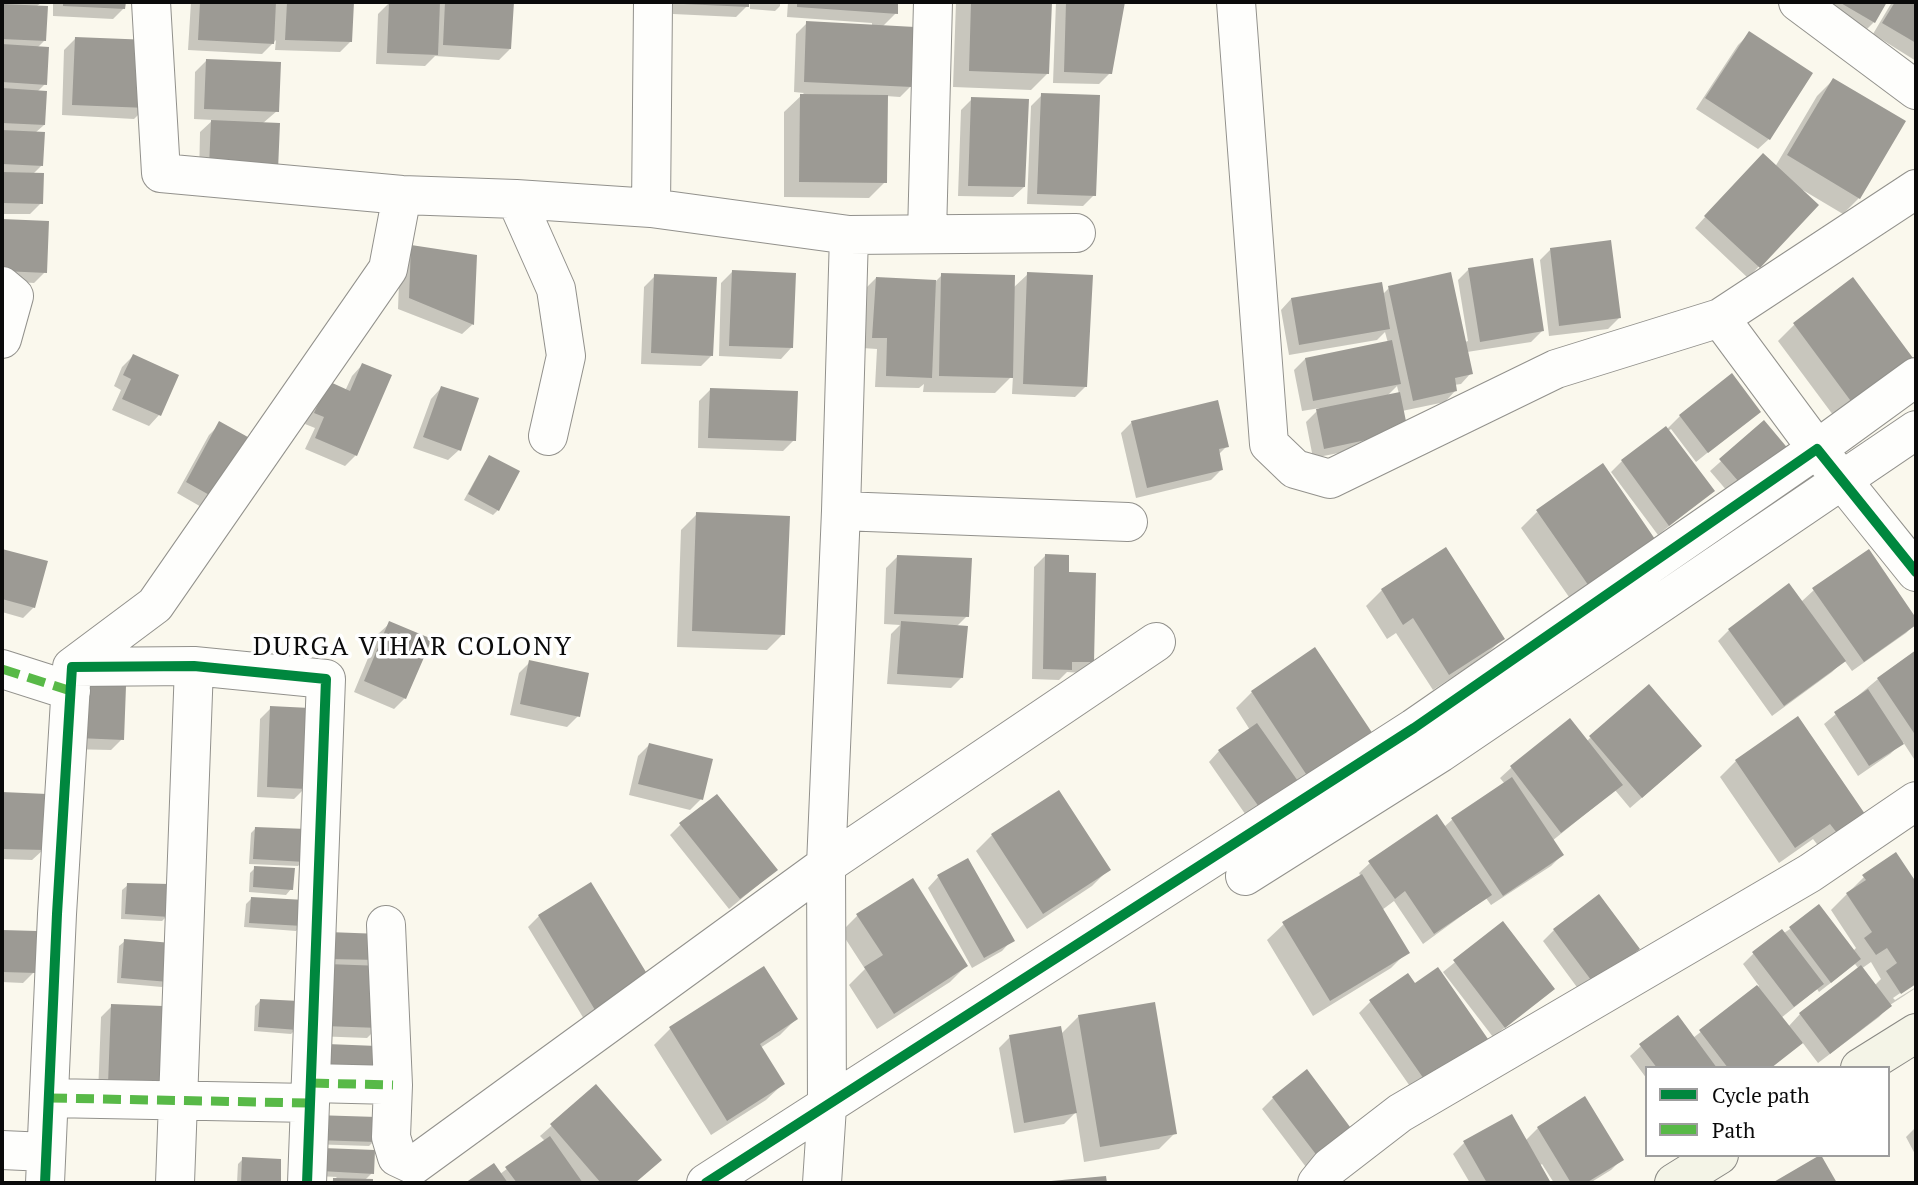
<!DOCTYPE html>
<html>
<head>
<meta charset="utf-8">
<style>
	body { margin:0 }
	#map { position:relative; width:1918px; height:1185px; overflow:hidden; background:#faf8ed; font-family:"PT Serif",serif }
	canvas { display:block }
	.frame { position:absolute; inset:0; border:4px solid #0a0a0a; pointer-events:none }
	.legend { position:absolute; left:1645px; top:1066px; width:245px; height:91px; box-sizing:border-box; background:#fff; border:2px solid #9d9d9d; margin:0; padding:9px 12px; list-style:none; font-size:21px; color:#0a0a0a }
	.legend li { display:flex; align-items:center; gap:14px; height:35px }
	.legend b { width:35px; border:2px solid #9d9d9d }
</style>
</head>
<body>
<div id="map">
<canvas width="1918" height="1185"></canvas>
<div class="frame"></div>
<ul class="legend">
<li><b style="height:9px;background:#00873e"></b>Cycle path</li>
<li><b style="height:9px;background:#58b947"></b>Path</li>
</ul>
</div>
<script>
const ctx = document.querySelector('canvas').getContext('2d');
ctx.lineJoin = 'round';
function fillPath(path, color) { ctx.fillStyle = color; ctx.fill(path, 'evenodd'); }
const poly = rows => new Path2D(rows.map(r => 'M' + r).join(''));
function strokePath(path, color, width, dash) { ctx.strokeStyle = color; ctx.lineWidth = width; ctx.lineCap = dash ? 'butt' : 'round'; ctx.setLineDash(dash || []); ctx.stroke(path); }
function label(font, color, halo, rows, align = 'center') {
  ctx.font = font + ' "PT Serif",serif'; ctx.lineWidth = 7; ctx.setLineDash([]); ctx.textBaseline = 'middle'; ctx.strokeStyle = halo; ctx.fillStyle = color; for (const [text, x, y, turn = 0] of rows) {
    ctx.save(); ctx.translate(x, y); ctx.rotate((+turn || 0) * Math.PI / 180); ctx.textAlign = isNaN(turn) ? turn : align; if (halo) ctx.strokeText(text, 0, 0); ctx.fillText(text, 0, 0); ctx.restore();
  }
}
fillPath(poly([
	[2,2,42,2,36,7,44,41,37,48,45,84,37,92,44,125,35,133,42,165,33,174,41,203,30,214,2,214],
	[53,2,124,2,124,8,113,19,53,16],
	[191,2,352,2,351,41,340,52,275,50,276,40,262,54,188,50],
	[395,2,512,2,510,49,499,60,435,56,425,66,376,64,378,14,389,3],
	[673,2,780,2,780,6,775,11,750,9,750,3,736,17,673,14],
	[788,2,897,2,896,13,882,27,911,86,900,97,886,96,885,182,869,198,784,197,784,112,804,93,794,92,796,34,807,23,872,26,872,23,787,17],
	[956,2,1050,2,1047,74,1031,90,953,87],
	[1056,2,1123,2,1110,73,1099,84,1053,83],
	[1814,2,1885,2,1874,22,1863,33],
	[1892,2,1916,2,1916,61,1873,34],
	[1749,34,1769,139,1758,149,1696,109,1738,45],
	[75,39,145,108,134,119,62,115,64,50],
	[206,61,277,111,199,178,200,132,213,120,194,119,195,72],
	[1833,80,1859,198,1843,214,1801,189,1816,205,1748,278,1695,228,1752,166,1775,167,1817,96],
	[1042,95,1094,195,1083,206,1027,204,1031,106],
	[972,99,1024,187,1013,197,958,196,961,110],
	[2,220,47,223,45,272,34,283,2,281],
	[411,247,473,324,462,334,398,309,400,258],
	[1551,249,1619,318,1608,329,1549,336,1540,260],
	[1469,269,1542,331,1531,342,1467,352,1471,373,1461,384,1454,385,1455,391,1445,402,1402,411,1395,442,1313,458,1306,422,1320,408,1302,411,1294,370,1305,359,1388,343,1385,332,1377,340,1289,355,1281,310,1291,299,1382,295,1389,288,1465,342,1468,341,1458,280],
	[1397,386,1399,394,1386,397],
	[732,272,791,348,781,359,719,356,721,283],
	[1028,274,1086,386,1075,397,1012,394,1013,375,995,393,923,392,924,384,919,388,875,387,877,349,862,348,865,289,876,278,935,282,942,275,1013,288],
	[655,276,712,355,701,366,641,364,644,287],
	[1853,280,1911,358,1836,419,1778,341,1794,325],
	[133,356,177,376,159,415,149,426,112,410,121,390,114,386,122,367],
	[362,365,356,455,345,466,305,449,315,428,305,424,317,394,345,391,352,376],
	[441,388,459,450,448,460,413,448,431,399],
	[710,390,794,440,783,451,698,448,699,401],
	[1758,412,1696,462,1671,429,1668,431,1713,491,1658,535,1611,472,1622,461,1667,429,1680,416],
	[1132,422,1227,446,1218,455,1222,469,1211,480,1136,498,1121,433],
	[1764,423,1734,499,1710,471],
	[220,424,210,512,177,493,209,435],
	[490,457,498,510,493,515,464,500,485,462],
	[1537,512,1641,561,1576,607,1521,528],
	[697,514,783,634,767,650,677,647,681,530],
	[2,551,46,562,34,607,23,618,2,612],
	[1868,551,1916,623,1906,633,1852,671,1844,660,1832,672,1772,716,1718,641,1729,630,1801,602,1814,590],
	[1045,556,1067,573,1093,662,1082,673,1067,672,1059,680,1032,679,1034,567],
	[897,557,967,616,956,627,962,677,951,688,887,684,891,634,900,625,884,624,886,568],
	[1382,590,1502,639,1486,655,1433,690,1396,633,1387,639,1366,606],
	[389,624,405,698,394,709,354,692,378,634],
	[1916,652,1916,762,1903,742,1890,754,1858,776,1824,724,1878,679],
	[530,662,578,716,567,727,510,715,519,673],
	[81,687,122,739,111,750,68,749],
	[1252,692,1357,753,1250,821,1209,762,1219,751,1250,730,1236,708],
	[271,708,305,788,294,799,257,797,260,719],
	[1570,721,1586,742,1590,738,1689,757,1630,808,1615,790,1552,841,1562,855,1551,866,1491,905,1486,898,1423,944,1394,901,1382,910,1407,952,1391,968,1313,1016,1267,940,1284,924,1361,877,1359,873,1370,863,1444,827,1453,819,1505,784,1500,778,1511,768],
	[649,745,701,799,690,810,629,795,638,756],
	[1736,761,1863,814,1820,848,1813,839,1779,863,1720,777],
	[2,793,45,796,43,850,32,860,2,859],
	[681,824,764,880,729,909,670,835],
	[256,828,303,861,298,866,249,864,251,833],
	[992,835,1108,870,1092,886,1027,929,976,851],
	[1896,855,1916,885,1916,982,1893,998,1895,1000,1916,987,1916,988,1890,1005,1879,1017,1818,1063,1802,1042,1771,1068,1647,1068,1647,1079,1630,1056,1641,1046,1693,1038,1759,986,1743,964,1754,953,1790,929,1853,951,1856,948,1831,910,1864,877],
	[1871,962,1881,979,1874,986,1861,969],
	[1855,964,1859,969,1800,1014,1788,1027,1781,1018,1817,989,1819,992],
	[255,868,291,889,286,895,249,892,250,873],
	[938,877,1012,940,1002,951,972,968,928,888],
	[912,880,966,966,950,982,877,1029,849,985,865,969,841,932,857,916],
	[128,885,167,916,162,921,121,919,122,890],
	[251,899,301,925,296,931,244,927,246,904],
	[539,916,647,976,584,1019,528,927],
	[1503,923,1553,989,1493,1037,1443,972],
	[1554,930,1638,949,1582,994,1543,941],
	[2,931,36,932,34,972,23,983,2,982],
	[380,936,378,1027,367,1038,314,1036,322,963],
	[125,941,167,981,162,987,117,983,119,946],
	[764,969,796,1019,780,1035,760,1048,783,1084,766,1100,711,1135,654,1045,670,1029],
	[1408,975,1415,986,1485,1039,1414,1092,1359,1013,1370,1002],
	[260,1001,296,1029,291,1034,254,1031,255,1006],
	[112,1006,162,1008,98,1094,101,1017],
	[1079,1016,1175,1133,1159,1149,1084,1162,1076,1112,1064,1124,1014,1133,999,1048,1010,1037,1061,1034],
	[596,1087,649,1170,634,1183,468,1183,494,1165,500,1174,545,1141,540,1136],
	[1273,1098,1351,1131,1306,1167,1262,1109],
	[1584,1099,1622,1159,1611,1170,1590,1183,1554,1183,1542,1164,1539,1166,1549,1183,1470,1183,1453,1154,1464,1143,1525,1141,1538,1128],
	[310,1122,374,1141,369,1146,310,1144],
	[1916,1127,1916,1156,1906,1137],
	[317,1155,372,1173,364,1181,372,1181,371,1183,330,1183,337,1177,317,1176],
	[243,1159,280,1161,279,1183,237,1183,238,1164]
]), '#0003');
fillPath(poly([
	[63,2,126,2,125,9,63,6],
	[200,2,276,2,274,44,198,40],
	[287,2,354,2,352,42,285,40],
	[389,2,440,2,438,55,387,53],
	[445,2,514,2,511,49,443,45],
	[683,2,749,2,749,7,683,4],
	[797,2,898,2,898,14,797,7],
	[971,2,1052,2,1049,74,969,71],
	[1066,2,1125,2,1112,74,1064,72],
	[1839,2,1887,2,1875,23],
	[1895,2,1916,2,1916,43,1882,23],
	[2,4,48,6,46,41,2,39],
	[806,21,915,27,912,87,804,82],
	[1749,31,1813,73,1770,140,1705,98],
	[75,37,150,40,147,108,72,105],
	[2,44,49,47,47,85,2,82],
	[206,59,281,62,279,112,204,109],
	[1833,78,1906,121,1860,199,1787,155],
	[2,88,47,91,45,125,2,123],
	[1041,93,1100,95,1096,196,1037,194],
	[800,94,888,95,887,183,799,182],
	[971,97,1029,99,1025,187,968,186],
	[211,120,280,123,278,170,209,167],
	[2,130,45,132,43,166,2,164],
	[1763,153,1819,205,1760,268,1704,216],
	[2,172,44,173,43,204,2,203],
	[2,219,49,221,47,273,2,271],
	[1611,240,1621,318,1559,326,1550,248],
	[411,245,477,255,474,325,409,298],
	[1533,258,1544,331,1480,342,1468,268],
	[732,270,796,273,793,348,729,346],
	[1027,272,1093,275,1087,387,1023,384],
	[1451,272,1473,374,1455,378,1457,391,1413,401,1388,286],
	[941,273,1015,275,1013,378,939,376],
	[654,274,717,277,713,356,651,353],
	[876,277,936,280,932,378,886,376,887,338,872,338],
	[1853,277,1913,358,1853,404,1793,323],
	[1382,282,1390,329,1299,345,1291,298],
	[1392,340,1401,384,1313,401,1305,358],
	[133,354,179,375,161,416,122,399,131,379,123,375],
	[362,363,392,375,357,456,315,438,324,417,314,413,328,381,350,391],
	[1732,373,1761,412,1708,453,1679,415],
	[441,386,479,398,461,451,423,437],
	[710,388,798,391,796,441,708,438],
	[1400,392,1408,431,1324,449,1316,409],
	[1218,400,1229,447,1219,449,1223,470,1147,488,1131,421],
	[1764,420,1790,451,1746,490,1719,459],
	[219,421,255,441,222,502,186,482],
	[1666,426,1715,491,1669,526,1621,460],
	[489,455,520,471,499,511,468,494],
	[1603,463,1659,545,1593,592,1536,510],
	[696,512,790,516,785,635,692,631],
	[1446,547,1505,639,1449,675,1413,618,1403,625,1381,589],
	[2,549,48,561,35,608,2,599],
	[1869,549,1916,618,1916,625,1864,662,1812,588],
	[1045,554,1069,555,1069,572,1096,573,1094,662,1072,662,1072,670,1043,669],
	[897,555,972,558,969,617,894,614],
	[1789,583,1846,661,1784,706,1728,629],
	[389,621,432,639,406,699,364,681],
	[901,621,968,626,963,678,897,674],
	[1315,647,1375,737,1310,780,1251,691],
	[1916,650,1916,736,1877,678],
	[529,660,589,673,580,717,520,704],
	[1649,684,1702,746,1642,798,1589,736],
	[80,685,126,686,124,740,78,738],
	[1868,689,1904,744,1869,766,1834,712],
	[270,706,310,708,306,789,267,787],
	[1798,716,1865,814,1837,833,1830,824,1795,848,1735,760],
	[1570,718,1623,785,1561,833,1510,766],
	[1257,723,1300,784,1262,811,1218,750],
	[649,743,713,759,703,800,638,784],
	[1512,777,1564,855,1503,896,1451,818],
	[1059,790,1111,870,1043,914,991,834],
	[2,792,47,794,44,850,2,849],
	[717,794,778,870,740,899,679,823],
	[1437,814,1492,895,1434,934,1405,891,1395,899,1368,861],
	[255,827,307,829,305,862,253,859],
	[1896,852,1916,882,1916,984,1901,994,1886,971,1897,963,1887,948,1876,955,1864,938,1872,932,1846,893,1866,880,1862,875],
	[968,858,1015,941,984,958,937,875],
	[254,866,295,868,293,890,253,887],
	[1362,874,1410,953,1330,1001,1282,922],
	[913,878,968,966,894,1014,864,967,883,955,856,914],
	[591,882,649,977,595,1010,538,915],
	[127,883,170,884,169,917,125,914],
	[1599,894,1640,949,1594,984,1553,929],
	[251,897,305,900,303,926,249,923],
	[1819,904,1861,959,1831,983,1789,927],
	[1503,921,1555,989,1505,1028,1453,960],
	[1782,929,1824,984,1794,1007,1752,952],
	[2,930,37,931,36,973,2,972],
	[328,932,381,934,380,960,327,959],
	[124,939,172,943,169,982,121,978],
	[327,964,383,966,379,1028,324,1026],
	[1861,965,1892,1006,1830,1054,1799,1013],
	[764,966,798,1019,760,1044,785,1084,727,1121,669,1027],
	[1438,967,1488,1039,1426,1082,1369,1000,1408,973,1415,983],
	[1757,985,1803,1043,1771,1068,1728,1068,1699,1030],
	[260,999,299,1001,298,1030,258,1027],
	[1155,1002,1177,1134,1100,1147,1078,1015],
	[111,1004,163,1006,160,1086,108,1084],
	[1678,1015,1717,1068,1657,1068,1639,1044],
	[1061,1026,1077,1113,1024,1123,1009,1035],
	[327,1044,377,1046,376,1075,326,1073],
	[1307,1069,1353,1131,1318,1157,1272,1097],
	[596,1084,662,1160,635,1183,601,1183,550,1124],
	[1585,1096,1624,1160,1586,1183,1571,1183,1537,1127],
	[1512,1114,1551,1183,1487,1183,1463,1141],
	[314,1115,377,1117,376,1142,314,1140],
	[550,1136,583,1183,517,1183,505,1167],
	[322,1148,375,1150,374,1174,321,1171],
	[1821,1155,1837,1183,1772,1183,1820,1155],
	[242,1157,281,1159,281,1183,241,1183],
	[494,1163,508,1183,465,1183],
	[1106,1176,1107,1183,1051,1183,1051,1181],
	[333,1178,373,1179,373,1183,333,1183]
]), '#9c9a94');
const street = poly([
	[151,2,161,173,402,195,516,199,651,208,849,235,1076,233],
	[1236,2,1269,444,1295,469,1330,479,1556,369,1720,318,1916,189],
	[1798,2,1916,90],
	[516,199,556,289,566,356,548,436],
	[651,208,653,2],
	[927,234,933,2],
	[2,286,14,296,2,339],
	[1720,318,1817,449,1916,377],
	[841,511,1128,522],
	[72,667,155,605,388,269,402,195],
	[2,669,71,691],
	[1245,876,1440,753,1916,430],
	[386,925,393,1085,391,1137,397,1157,414,1165,826,865,1156,642],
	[311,1083,393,1085],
	[49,1098,310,1103],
	[2,1150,46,1152],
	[45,1183,57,914,72,667,194,666,326,679,307,1183],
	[175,1183,194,666],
	[706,1183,1414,728,1817,449,1916,572],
	[822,1183,827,1107,826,865,841,511,849,235],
	[1317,1183,1330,1167,1400,1113,1810,873,1916,801]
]);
const secondary = poly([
	[1860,1068,1916,1033],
	[1674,1183,1719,1155]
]);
strokePath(street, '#92918c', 40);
strokePath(secondary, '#898883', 40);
strokePath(street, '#fefefc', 38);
strokePath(secondary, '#f4f4e7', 38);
strokePath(poly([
	[2,669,71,691],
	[311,1083,393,1085],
	[49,1098,310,1103]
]), '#58b947', 9, [18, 9]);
strokePath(poly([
	[45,1183,57,914,72,667,194,666,326,679,307,1183],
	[706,1183,1414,728,1817,449,1916,572]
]), '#00873e', 10);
ctx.letterSpacing = '2px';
label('26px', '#0a0a0a', '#fff', [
	["DURGA VIHAR COLONY",413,648]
]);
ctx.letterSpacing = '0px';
</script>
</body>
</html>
